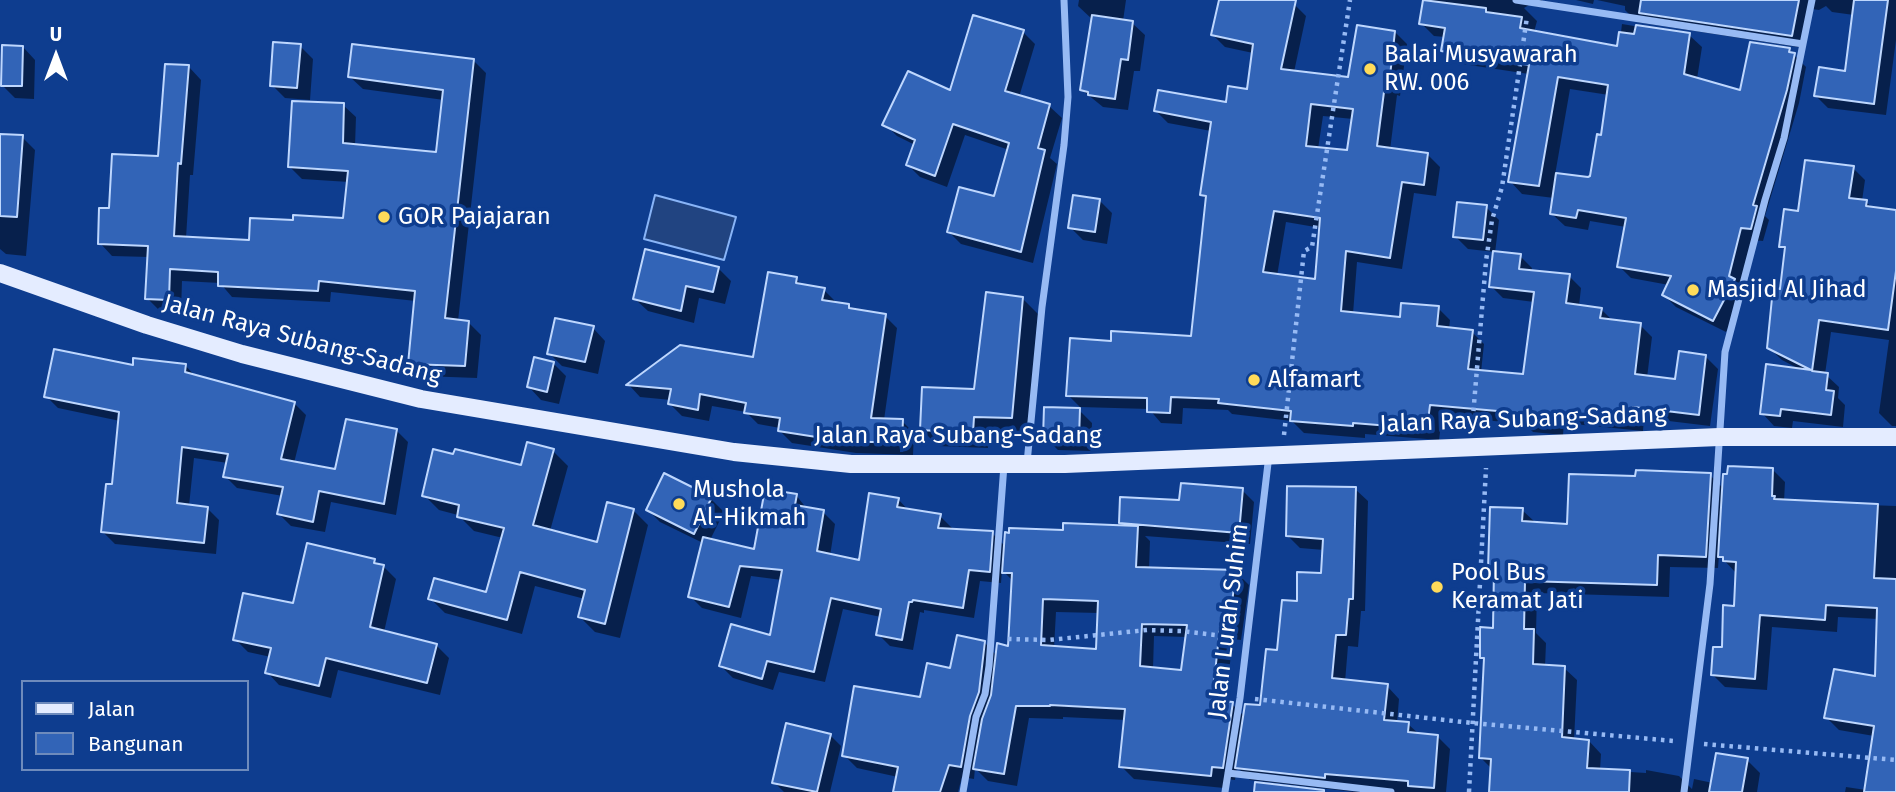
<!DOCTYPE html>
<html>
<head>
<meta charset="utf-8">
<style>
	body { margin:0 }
	#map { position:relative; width:1896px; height:792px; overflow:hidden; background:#0e3d8f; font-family:"Fira Sans",sans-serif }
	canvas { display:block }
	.legend { position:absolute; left:21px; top:680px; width:228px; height:91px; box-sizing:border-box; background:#0e3d8f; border:2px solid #6e8bbc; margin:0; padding:9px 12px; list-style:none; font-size:21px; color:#fff }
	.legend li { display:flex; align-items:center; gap:14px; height:35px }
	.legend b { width:35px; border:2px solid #6e8bbc }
	.north { position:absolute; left:21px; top:21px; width:70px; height:70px; -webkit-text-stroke:5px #0e3d8f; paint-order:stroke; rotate:0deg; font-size:19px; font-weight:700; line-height:28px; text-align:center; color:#fff }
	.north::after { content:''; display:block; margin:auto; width:24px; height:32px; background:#fff; clip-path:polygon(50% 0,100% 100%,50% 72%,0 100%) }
</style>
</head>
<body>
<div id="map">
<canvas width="1896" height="792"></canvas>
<ul class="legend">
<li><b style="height:9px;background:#e4ecff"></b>Jalan</li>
<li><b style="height:19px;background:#3264b7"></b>Bangunan</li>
</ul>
<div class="north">U</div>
</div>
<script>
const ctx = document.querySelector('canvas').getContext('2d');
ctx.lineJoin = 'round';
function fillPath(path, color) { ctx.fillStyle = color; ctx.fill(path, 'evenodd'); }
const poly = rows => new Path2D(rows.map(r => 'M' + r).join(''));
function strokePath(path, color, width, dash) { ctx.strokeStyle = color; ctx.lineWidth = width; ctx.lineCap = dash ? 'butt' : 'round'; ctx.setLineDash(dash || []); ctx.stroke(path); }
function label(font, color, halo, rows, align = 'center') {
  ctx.font = font + ' "Fira Sans",sans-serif'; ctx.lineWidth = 7; ctx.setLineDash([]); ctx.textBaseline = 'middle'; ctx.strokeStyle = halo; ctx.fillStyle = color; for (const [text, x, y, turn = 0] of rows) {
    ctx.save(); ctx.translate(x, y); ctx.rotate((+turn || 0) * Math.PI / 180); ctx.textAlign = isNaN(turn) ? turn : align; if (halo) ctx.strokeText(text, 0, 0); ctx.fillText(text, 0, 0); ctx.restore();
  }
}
const water = poly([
	[655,195,736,217,724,260,644,239,655,195]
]);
fillPath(water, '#214481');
strokePath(water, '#88b4f7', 2);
fillPath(poly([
	[1079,0,1126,0,1123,21,1132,23,1145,35,1140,71,1134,71,1128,110,1103,107,1082,90,1093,20,1078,6],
	[1221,0,1276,0,1294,4,1306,16,1294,72,1350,79,1395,32,1407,44,1400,96,1397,95,1390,150,1428,155,1440,167,1436,196,1414,193,1402,269,1357,262,1353,314,1401,319,1438,308,1450,320,1449,329,1472,332,1484,344,1481,372,1525,376,1534,302,1503,298,1491,286,1495,252,1468,249,1455,236,1486,207,1499,220,1495,253,1520,256,1532,268,1531,272,1569,276,1581,288,1579,306,1601,309,1614,322,1640,325,1652,337,1647,378,1676,381,1706,357,1718,369,1710,426,1644,418,1643,431,1564,423,1563,435,1533,432,1525,424,1442,416,1439,440,1365,434,1365,438,1304,433,1292,421,1232,414,1228,410,1183,408,1182,424,1161,423,1149,409,1080,407,1068,395,1113,343,1193,337,1208,200,1202,195,1211,131,1168,123,1156,111,1227,104,1248,91,1253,53,1225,47,1213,35],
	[1323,116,1353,119,1348,152,1318,149],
	[1286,222,1321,228,1317,281,1277,276],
	[1424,0,1542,0,1540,7,1529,5,1524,8,1537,21,1534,32,1619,48,1622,24,1689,35,1702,47,1697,79,1742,92,1789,50,1806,67,1799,103,1765,216,1769,220,1763,241,1753,240,1741,288,1746,293,1726,332,1676,307,1664,295,1669,285,1631,278,1619,266,1626,227,1590,221,1588,230,1565,226,1552,214,1554,198,1522,194,1510,181,1529,74,1456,63,1443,51,1445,37,1434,36,1421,23],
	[1570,89,1609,95,1603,137,1592,177,1588,179,1555,175],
	[1576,0,1594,0,1593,4],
	[1597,0,1896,0,1896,40,1886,115,1828,108,1816,96,1847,73,1854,15,1832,12,1826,6,1819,10,1812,9,1804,48,1637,22,1625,10,1625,6],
	[1023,32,1035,44,1019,97,1049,106,1062,118,1050,158,1057,164,1033,263,961,244,949,232,995,198,1009,150,965,135,947,187,920,177,908,165,915,145,897,136,885,124,951,93],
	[300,46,313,59,310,100,285,98,272,85],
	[23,47,35,60,34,99,15,98,2,85],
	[473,60,486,73,458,321,468,322,481,335,477,378,423,376,410,363,416,301,331,292,330,302,232,297,220,283,182,281,181,312,160,311,147,298,149,257,112,256,100,243,111,210,160,158,189,67,201,80,193,175,190,175,186,238,250,242,295,222,344,220,349,182,302,179,289,166,343,105,356,117,355,146,438,154,444,100,363,89,350,77],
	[0,136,22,137,35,150,26,256,6,254,0,249],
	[1853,168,1865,180,1862,201,1866,202,1873,208,1896,212,1896,426,1892,426,1879,413,1889,340,1831,332,1825,374,1839,387,1838,398,1845,405,1843,427,1793,421,1792,428,1774,426,1762,413,1801,370,1782,360,1769,348,1787,252,1781,246,1799,213],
	[1099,200,1112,213,1107,244,1083,240,1070,227],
	[718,268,731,281,725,304,699,298,694,323,648,311,635,299],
	[796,279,804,287,824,290,836,302,848,305,854,311,885,316,897,328,884,420,902,421,914,433,913,455,856,453,792,443,780,431,780,428,758,424,746,412,712,406,709,421,682,416,670,404,671,400,640,397,629,385,680,347,755,359],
	[900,430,904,430,903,452,900,452],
	[1022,298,1038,314,1028,434,989,432,988,448,938,446,922,430,976,391],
	[593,328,605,341,598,374,562,366,549,353],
	[553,363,566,376,559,404,541,400,529,387],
	[185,365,196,377,294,403,306,415,294,463,337,471,396,430,408,442,396,515,331,502,325,532,291,526,279,514,283,496,237,488,225,476,228,463,194,458,189,506,207,508,219,520,216,554,115,544,103,532,113,486,120,421,58,408,46,396,135,367],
	[1079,410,1092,423,1091,451,1058,450,1045,437],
	[553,451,568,466,550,531,598,544,633,510,648,525,620,638,595,632,580,617,585,599,535,586,522,634,445,613,430,598,488,594,503,538,474,531,458,515,439,510,424,495,522,467],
	[1773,470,1785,482,1784,502,1896,506,1896,792,1845,792,1846,787,1866,790,1874,736,1839,730,1826,717,1876,679,1878,619,1838,617,1837,632,1772,627,1767,690,1725,687,1713,675,1724,649,1736,607,1737,574,1719,555,1718,568,1670,567,1669,597,1537,593,1536,633,1546,643,1545,667,1564,668,1577,680,1574,740,1589,741,1601,754,1600,770,1646,773,1646,770,1679,776,1692,789,1694,779,1713,783,1747,760,1760,773,1757,792,1490,792,1492,769,1481,758,1486,662,1482,658,1495,630,1496,575,1490,568,1522,510,1535,522,1569,526,1637,478,1710,475,1724,489],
	[664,475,711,499,724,512,710,540,755,552,796,495,807,509,823,512,835,524,830,556,860,563,898,499,909,511,940,516,952,528,951,530,992,533,1006,547,1065,532,1126,527,1121,523,1181,501,1242,490,1254,502,1250,544,1145,536,1150,541,1149,569,1236,572,1249,585,1241,640,1233,639,1225,703,1232,704,1245,717,1262,707,1278,652,1299,603,1323,575,1324,550,1300,548,1288,536,1355,489,1368,501,1365,611,1361,611,1358,647,1348,646,1345,682,1387,686,1399,699,1397,723,1408,724,1420,735,1437,736,1450,749,1446,792,1355,792,1250,780,1237,767,1235,780,1225,779,1224,788,1134,779,1121,766,1126,720,1063,717,1063,719,1029,718,1017,786,988,781,975,768,974,779,962,777,958,792,895,792,898,777,857,768,844,755,921,699,984,642,997,656,1009,648,1013,581,1002,570,1001,583,980,581,974,618,924,610,924,613,920,612,913,650,890,646,878,634,881,617,843,609,825,682,779,672,773,690,733,678,721,666,771,637,782,580,751,576,741,618,702,608,690,596,703,543,660,522,648,510],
	[1056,612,1099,613,1097,651,1054,648],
	[1154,636,1187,637,1183,672,1153,669],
	[374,561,383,566,396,579,384,632,436,645,449,658,440,695,338,670,331,698,279,685,267,672,271,657,248,652,235,639],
	[830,735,841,746,830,792,784,792,774,782]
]), '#0007');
const building = poly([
	[1219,0,1296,0,1281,69,1348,77,1357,25,1395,31,1389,85,1385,84,1377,146,1428,153,1424,185,1402,182,1390,258,1346,251,1341,311,1400,317,1401,303,1439,306,1437,326,1473,330,1468,369,1523,374,1534,292,1489,287,1493,251,1521,254,1519,269,1570,274,1566,303,1602,308,1600,318,1641,323,1635,374,1675,379,1679,351,1706,355,1699,415,1633,407,1631,420,1553,412,1552,423,1519,421,1520,413,1430,405,1427,429,1353,423,1353,426,1290,421,1291,411,1218,403,1219,399,1171,397,1170,413,1147,412,1147,398,1066,396,1070,338,1111,341,1111,331,1191,336,1206,196,1200,195,1211,122,1154,111,1158,90,1226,102,1228,86,1247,89,1253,44,1211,35,1219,0],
	[1311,104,1353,109,1347,150,1306,146,1311,104],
	[1274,211,1320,218,1315,279,1263,272,1274,211],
	[1423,0,1486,8,1486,12,1522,17,1520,28,1617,46,1619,32,1634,34,1636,25,1690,33,1684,74,1740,90,1750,42,1790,48,1789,52,1795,53,1787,90,1753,205,1757,206,1751,229,1741,228,1729,276,1735,279,1713,321,1662,295,1671,276,1617,267,1626,218,1578,210,1576,218,1550,214,1556,173,1588,177,1590,176,1597,134,1601,135,1608,85,1558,77,1539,186,1508,182,1529,65,1441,51,1445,28,1419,24,1423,0],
	[1641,0,1799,0,1792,36,1639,13,1641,0],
	[1854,0,1888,0,1874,104,1814,96,1819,67,1845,71,1854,0],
	[973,15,1024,30,1005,91,1050,104,1038,148,1045,150,1021,252,947,232,959,187,994,196,1009,143,953,124,935,176,906,165,915,140,882,125,908,71,950,90,973,15],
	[1092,15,1133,21,1128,60,1121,59,1115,99,1088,95,1088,92,1080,90,1092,15],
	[273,42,301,44,297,88,270,86,273,42],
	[352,44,474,59,445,318,469,321,465,366,408,364,415,291,319,281,318,291,218,286,218,272,170,269,169,300,145,299,148,246,98,244,99,208,109,208,112,154,158,156,165,64,189,65,181,164,178,163,174,236,249,240,250,218,293,220,293,215,343,218,348,171,288,167,292,101,344,103,343,143,436,152,443,90,348,77,352,44],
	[2,45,23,46,22,86,1,86,2,45],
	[0,134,23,135,17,217,0,216,0,134],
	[1805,160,1854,166,1849,198,1867,200,1866,206,1896,210,1896,271,1888,330,1819,320,1812,371,1828,373,1826,390,1834,391,1831,415,1781,409,1780,416,1760,414,1766,364,1811,370,1767,348,1773,288,1780,289,1785,247,1779,247,1784,209,1798,211,1805,160],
	[1073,195,1100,199,1095,232,1068,228,1073,195],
	[1457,202,1487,205,1483,240,1453,237,1457,202],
	[645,249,719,267,713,292,686,286,681,311,633,299,645,249],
	[768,272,797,277,796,283,825,288,822,300,849,304,849,308,886,314,871,418,903,419,902,443,842,441,778,431,780,418,744,413,746,403,700,394,698,410,668,404,671,389,626,385,680,345,753,357,768,272],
	[986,292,1023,297,1012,418,974,417,973,433,920,430,922,387,974,389,986,292],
	[555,318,594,326,585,362,547,354,555,318],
	[54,349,133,365,133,358,186,364,185,372,295,402,281,459,335,469,346,419,397,429,384,504,319,491,313,522,277,514,283,487,223,477,228,454,182,447,177,503,208,507,204,543,101,532,106,484,112,484,119,412,44,397,54,349],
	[534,357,554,362,547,392,527,387,534,357],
	[1044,407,1080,408,1079,439,1043,438,1044,407],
	[527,442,554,449,533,525,597,542,607,502,634,509,605,624,578,617,585,590,520,572,507,620,428,599,434,578,486,592,504,528,457,517,459,505,422,496,433,449,453,454,455,449,521,465,527,442],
	[1728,466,1773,468,1772,496,1775,496,1774,499,1878,504,1874,578,1896,579,1896,792,1864,792,1874,726,1824,718,1834,669,1875,676,1877,608,1826,605,1825,620,1760,615,1755,679,1711,675,1713,647,1722,647,1723,605,1734,606,1736,562,1723,561,1723,557,1718,557,1723,474,1727,474,1728,466],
	[1636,470,1711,473,1706,557,1658,555,1657,585,1525,581,1524,629,1534,629,1533,664,1565,666,1562,737,1589,740,1587,768,1630,770,1629,792,1489,792,1491,759,1479,758,1484,658,1480,658,1480,627,1493,628,1494,569,1488,569,1490,507,1523,508,1522,521,1567,524,1569,474,1635,476,1636,470],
	[664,473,712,497,694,534,646,510,664,473],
	[1181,483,1243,488,1239,533,1119,523,1120,497,1179,500,1181,483],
	[1287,486,1356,487,1353,599,1349,599,1346,635,1336,635,1332,678,1388,684,1384,720,1409,722,1408,732,1438,735,1434,788,1408,786,1408,781,1325,774,1325,778,1235,768,1245,704,1260,705,1266,649,1277,650,1282,600,1297,601,1297,572,1321,573,1323,539,1286,536,1287,486],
	[765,489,797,494,795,505,824,510,817,551,859,560,869,493,899,498,897,507,941,514,938,528,993,531,990,572,969,570,963,608,913,600,912,602,909,602,902,640,876,635,881,609,831,598,814,672,767,661,762,679,719,666,731,624,770,635,782,570,740,566,729,607,688,597,703,537,754,549,765,489],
	[1063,523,1138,526,1136,567,1236,570,1229,628,1220,627,1212,700,1233,702,1223,768,1212,767,1211,776,1119,767,1125,709,1050,705,1050,706,1016,706,1004,774,973,769,982,719,991,695,997,643,1008,646,1012,573,1002,573,1005,532,1009,533,1009,528,1063,530,1063,523],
	[1043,599,1098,601,1096,649,1041,645,1043,599],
	[1142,624,1187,625,1181,670,1140,666,1142,624],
	[307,543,375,559,374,563,384,565,370,627,437,644,427,683,326,658,319,686,265,673,271,648,233,640,243,593,293,603,307,543],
	[957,635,985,641,979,692,970,716,961,767,949,765,940,792,893,792,898,767,842,756,854,686,920,697,927,663,950,668,957,635],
	[786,723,831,734,817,792,772,783,786,723],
	[1716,753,1748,758,1742,792,1709,792,1716,753],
	[1255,782,1324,790,1324,792,1254,792,1255,782]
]);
fillPath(building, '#3264b7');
strokePath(building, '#bed7fe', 2);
strokePath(poly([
	[1472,428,1486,261,1492,220,1502,187,1527,17],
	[1284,435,1304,251,1312,247,1350,0],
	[1008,639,1049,640,1147,630,1181,631,1233,637],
	[1255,699,1472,723,1674,741],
	[1704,744,1896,760],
	[1469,792,1486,468]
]), '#97baf4', 4.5, [3.5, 5]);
strokePath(poly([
	[1516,0,1803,44,1784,138,1765,200,1725,352,1710,584,1684,792],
	[1803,44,1812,0],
	[1027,463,1042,307,1064,145,1068,97,1064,0],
	[1228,773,1391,792],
	[963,792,976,717,985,694,989,666,1004,465],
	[1225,792,1240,698,1269,455]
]), '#97baf4', 7);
strokePath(poly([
	[0,273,147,325,242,354,421,399,734,452,851,464,1065,464,1719,437,1896,437]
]), '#e4ecff', 18);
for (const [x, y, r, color] of [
	[1370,69,7,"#ffdb5a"],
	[384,217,7,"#ffdb5a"],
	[1693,290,7,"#ffdb5a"],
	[1254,380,7,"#ffdb5a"],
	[679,504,7,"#ffdb5a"],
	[1437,587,7,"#ffdb5a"]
]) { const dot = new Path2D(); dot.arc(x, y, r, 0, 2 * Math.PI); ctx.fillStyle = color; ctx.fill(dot); strokePath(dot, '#0e3d8f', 2.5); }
label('24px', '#fff', '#0e3d8f', [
	["Balai Musyawarah",1384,55],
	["RW. 006",1384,83],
	["GOR Pajajaran",398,217],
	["Masjid Al Jihad",1707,290],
	["Alfamart",1268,380],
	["Mushola",693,490],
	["Al-Hikmah",693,518],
	["Pool Bus",1451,573],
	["Keramat Jati",1451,601]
], 'left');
label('24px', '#fff', '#0e3d8f', [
	["Jalan Raya Subang-Sadang",302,340,15],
	["Jalan Raya Subang-Sadang",1523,420,-2],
	["Jalan Raya Subang-Sadang",958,436],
	["Jalan Lurah Suhim",1229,621,-83]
]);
</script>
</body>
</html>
